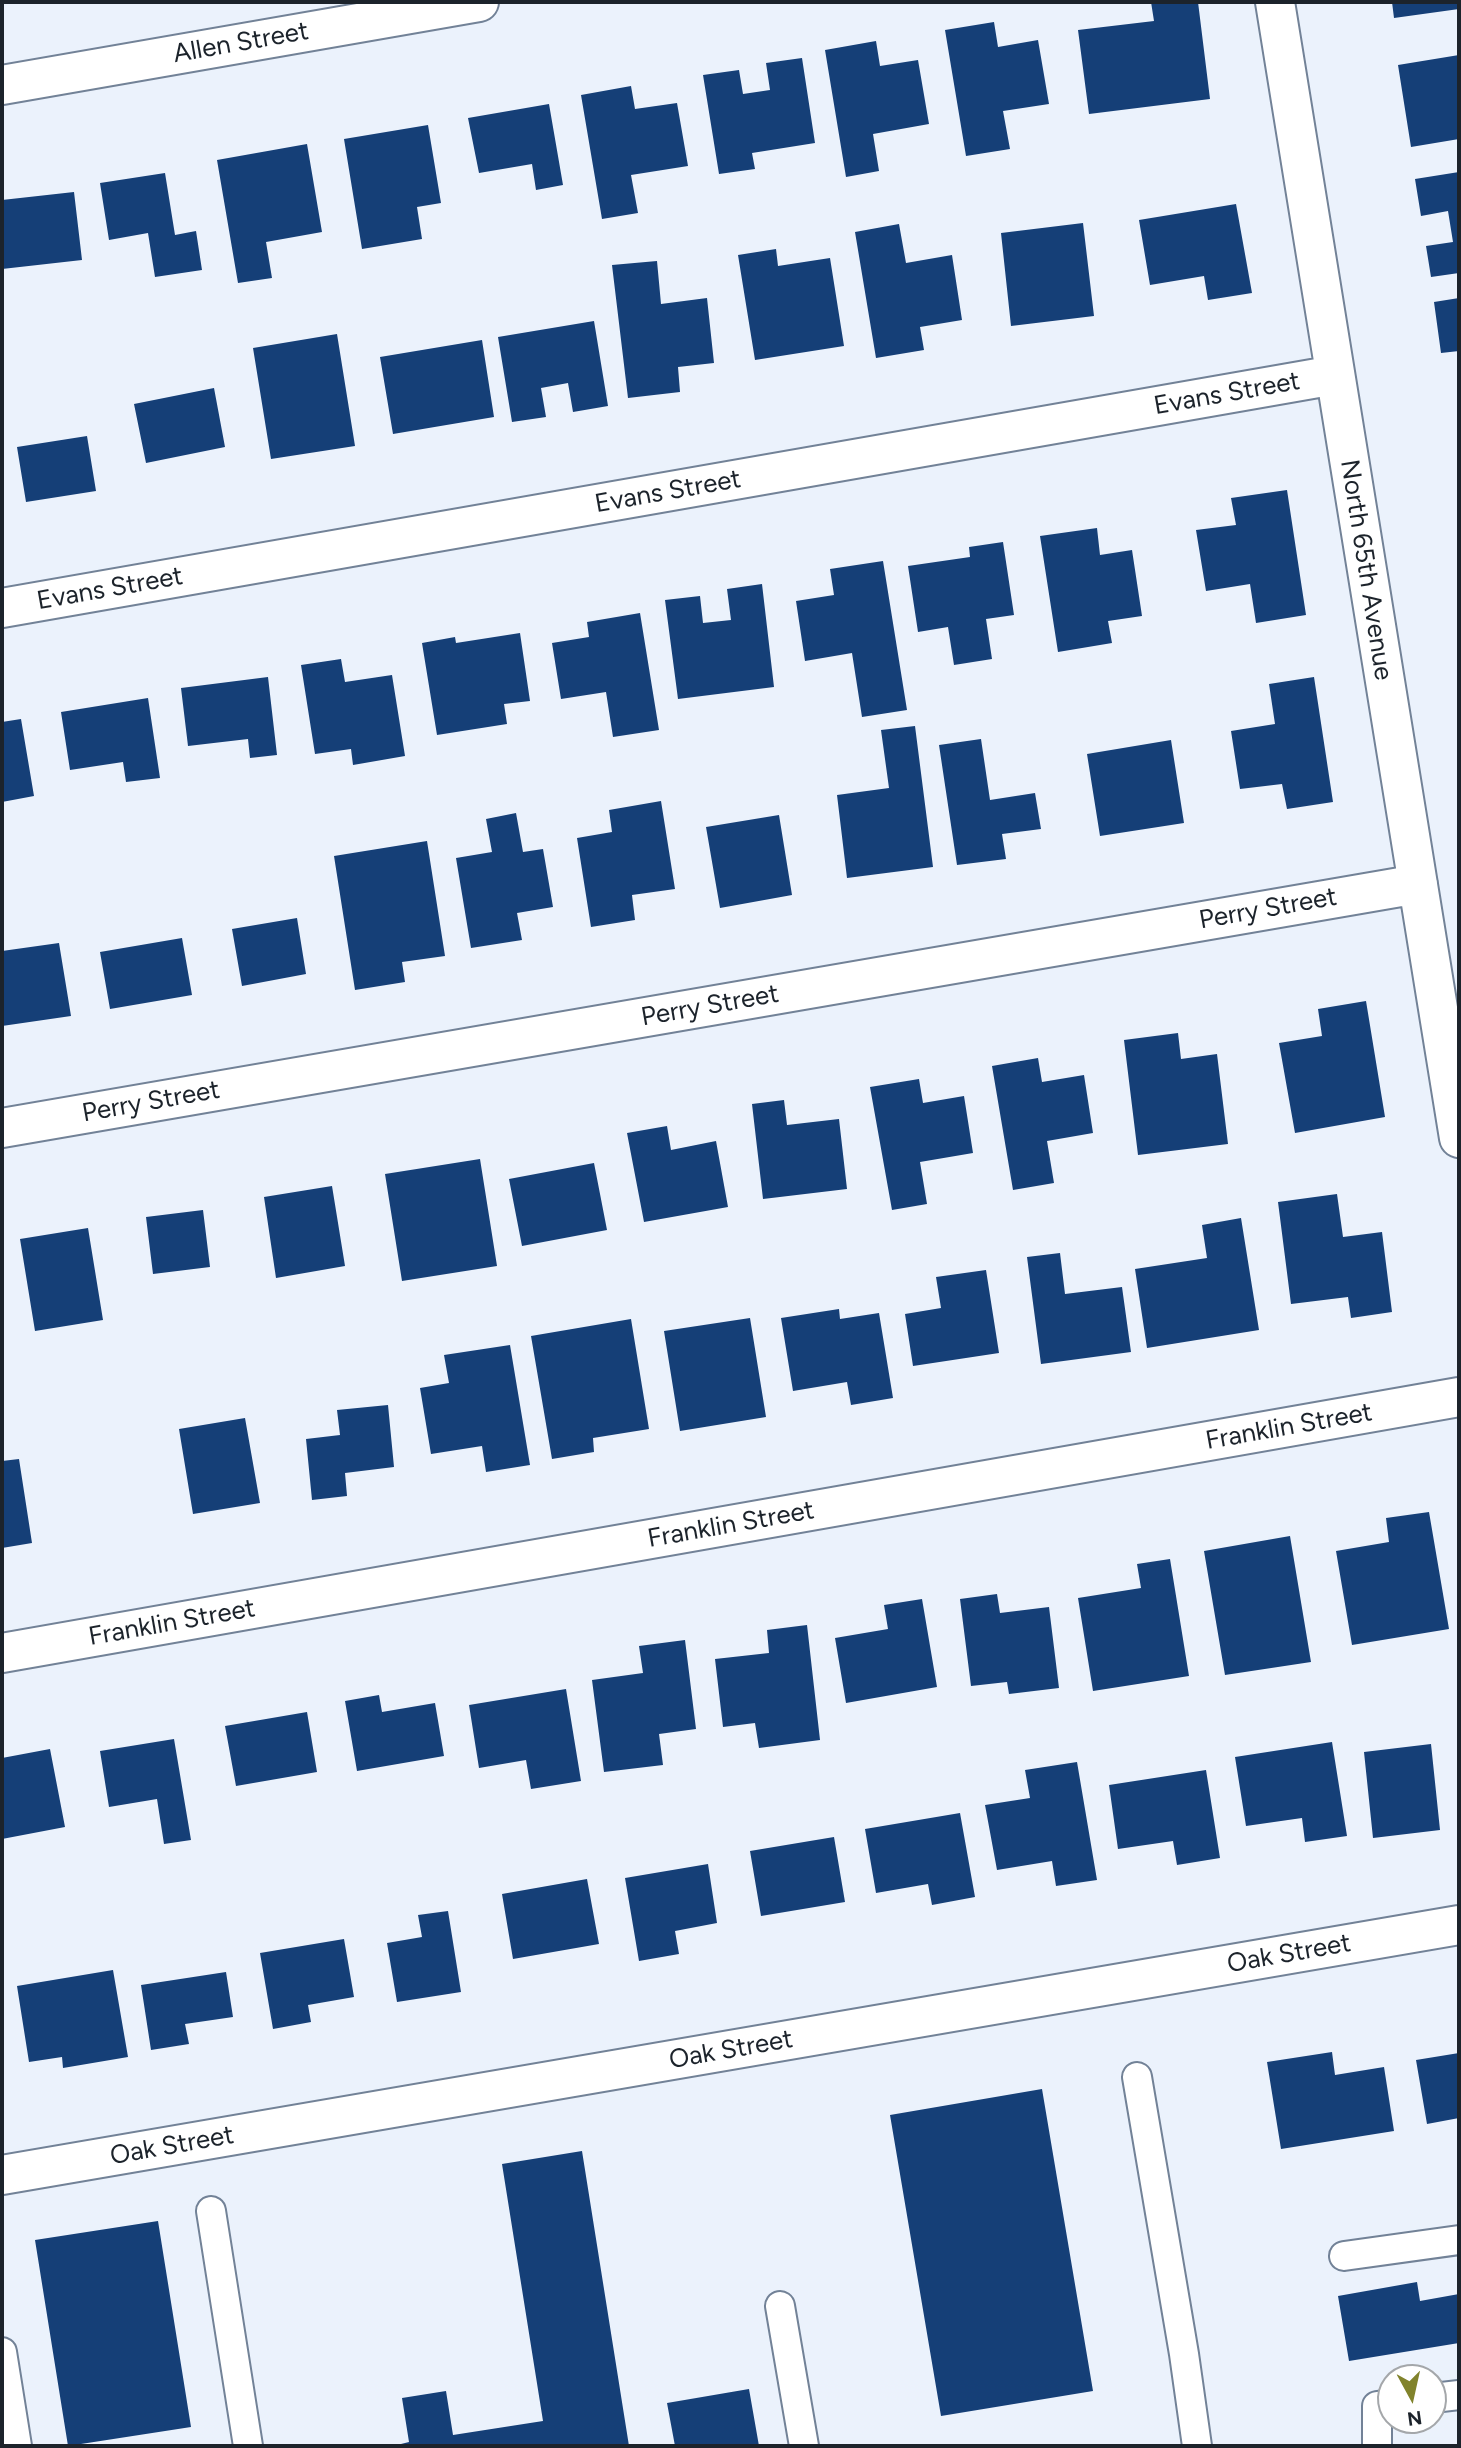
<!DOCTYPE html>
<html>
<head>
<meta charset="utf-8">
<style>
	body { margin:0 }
	#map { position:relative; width:1461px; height:2448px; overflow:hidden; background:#ebf2fc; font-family:Figtree,sans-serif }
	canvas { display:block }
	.frame { position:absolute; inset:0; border:4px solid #1c232b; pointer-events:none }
	.north { position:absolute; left:1377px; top:2364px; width:70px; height:70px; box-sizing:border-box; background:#fff; border:2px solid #a4a7aa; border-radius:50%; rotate:172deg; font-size:19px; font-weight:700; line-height:28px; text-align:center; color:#1c232b }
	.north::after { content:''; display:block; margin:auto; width:24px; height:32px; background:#81832c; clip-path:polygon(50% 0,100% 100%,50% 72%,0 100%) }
</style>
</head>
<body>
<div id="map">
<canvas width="1461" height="2448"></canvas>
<div class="frame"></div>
<div class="north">N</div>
</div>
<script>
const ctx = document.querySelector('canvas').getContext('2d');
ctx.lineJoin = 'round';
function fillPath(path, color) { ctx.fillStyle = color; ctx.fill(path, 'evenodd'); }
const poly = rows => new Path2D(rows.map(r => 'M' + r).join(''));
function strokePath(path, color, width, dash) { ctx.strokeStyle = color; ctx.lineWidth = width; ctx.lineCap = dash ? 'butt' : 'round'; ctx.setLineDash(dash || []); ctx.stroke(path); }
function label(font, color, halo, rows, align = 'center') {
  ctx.font = font + ' Figtree,sans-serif'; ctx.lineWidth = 7; ctx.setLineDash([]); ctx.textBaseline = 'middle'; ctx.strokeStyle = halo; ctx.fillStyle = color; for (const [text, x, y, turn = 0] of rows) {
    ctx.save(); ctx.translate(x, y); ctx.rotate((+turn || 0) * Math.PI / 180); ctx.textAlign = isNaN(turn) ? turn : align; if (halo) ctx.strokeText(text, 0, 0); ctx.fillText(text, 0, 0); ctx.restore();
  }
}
fillPath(poly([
	[1151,2,1198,2,1210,99,1089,114,1078,30,1154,21],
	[1392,2,1459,2,1459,9,1394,18],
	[994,22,998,47,1038,40,1049,104,1003,111,1010,149,966,156,945,30],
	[876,41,880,66,918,60,929,124,873,134,879,171,846,177,825,50],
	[1459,55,1459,139,1411,147,1398,65],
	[802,58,815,143,752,153,755,169,719,174,703,75,739,70,743,94,770,90,766,63],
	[631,86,635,109,677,103,688,166,631,175,638,213,602,219,581,95],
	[549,104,563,185,536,190,532,164,479,173,468,118],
	[428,125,441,203,417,207,422,239,362,249,344,139],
	[307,144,322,232,266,242,272,278,238,283,217,160],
	[1459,172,1459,273,1431,277,1426,246,1453,242,1448,211,1421,216,1415,179],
	[165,173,175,235,196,231,202,270,155,277,148,233,109,240,100,183],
	[74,192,82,260,2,269,2,200],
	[1236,204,1252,293,1208,300,1204,276,1150,285,1139,220],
	[1083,223,1094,316,1011,326,1001,233],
	[899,224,906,263,952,255,962,320,920,327,924,350,876,358,855,232],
	[776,249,778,266,830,258,844,346,755,360,738,255],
	[657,261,661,304,707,298,714,363,678,367,680,392,628,398,612,265],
	[1459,298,1459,351,1441,353,1434,302],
	[594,321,608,406,573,412,568,383,541,388,546,417,512,422,498,337],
	[337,334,355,446,271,459,253,348],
	[482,340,494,417,393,434,380,357],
	[214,388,225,447,146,463,134,404],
	[87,436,96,491,26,502,17,447],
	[1287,490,1306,615,1256,623,1250,584,1206,591,1196,530,1236,525,1231,498],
	[1097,528,1100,555,1132,550,1142,616,1108,621,1112,643,1058,652,1040,536],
	[1003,542,1014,615,986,619,992,659,954,665,948,627,918,632,908,566,970,557,969,547],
	[883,561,907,710,862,717,852,653,805,661,796,601,834,595,830,569],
	[762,584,774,687,678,699,665,600,700,596,703,623,731,620,727,589],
	[640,613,659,730,613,737,606,692,561,699,552,643,589,637,587,622],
	[520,633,530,701,504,704,507,724,437,735,422,643,455,637,456,643],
	[341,659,345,682,392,675,405,756,353,765,351,749,315,754,301,665],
	[268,677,277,755,250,758,248,739,188,746,181,688],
	[1314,677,1333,802,1287,809,1282,784,1240,789,1231,731,1275,724,1269,684],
	[148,698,160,778,126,782,123,762,70,770,61,712],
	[21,719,34,796,2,802,2,722],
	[915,726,933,867,847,878,837,795,889,788,881,730],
	[981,739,990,800,1035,793,1041,829,1002,834,1006,859,957,865,939,745],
	[1171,740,1184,823,1100,836,1087,754],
	[661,801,675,889,632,895,635,920,591,927,577,838,612,832,609,810],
	[516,813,523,852,543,849,553,907,517,913,522,940,471,948,456,858,492,852,486,819],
	[779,815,792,895,720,908,706,827],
	[427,841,445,956,402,962,405,982,355,990,334,856],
	[297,918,306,974,242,986,232,929],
	[182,938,192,995,110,1009,100,952],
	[59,943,71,1016,2,1026,2,951],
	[1366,1001,1385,1117,1295,1133,1279,1043,1322,1036,1318,1009],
	[1178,1033,1181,1059,1217,1054,1228,1144,1138,1155,1124,1040],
	[1038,1058,1042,1082,1084,1075,1093,1133,1047,1141,1054,1183,1013,1190,992,1066],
	[919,1079,923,1103,964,1096,973,1153,920,1162,927,1204,892,1210,870,1087],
	[784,1100,787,1125,839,1119,847,1189,763,1199,752,1104],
	[667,1126,671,1150,716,1141,728,1207,644,1222,627,1133],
	[480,1159,497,1266,402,1281,385,1174],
	[594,1163,607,1230,522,1246,509,1179],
	[332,1186,345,1266,276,1278,264,1197],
	[1337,1194,1343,1237,1382,1232,1392,1312,1351,1318,1348,1297,1291,1304,1278,1202],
	[203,1210,210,1267,153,1274,146,1217],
	[1241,1218,1259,1330,1147,1348,1135,1269,1207,1258,1202,1225],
	[88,1228,103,1320,35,1331,20,1239],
	[1060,1253,1065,1294,1122,1287,1131,1352,1041,1364,1027,1257],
	[986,1270,999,1353,913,1366,905,1314,941,1308,936,1277],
	[839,1309,840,1319,879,1313,893,1398,851,1405,847,1382,793,1391,781,1318],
	[750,1318,766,1417,680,1431,664,1331],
	[631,1319,649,1429,593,1438,594,1452,552,1459,531,1336],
	[510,1345,530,1465,486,1472,482,1446,431,1454,420,1388,449,1383,444,1355],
	[388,1405,394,1467,345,1473,347,1496,312,1500,306,1439,340,1435,337,1410],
	[245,1418,260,1503,193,1514,179,1429],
	[19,1459,32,1543,2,1548,2,1461],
	[1429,1512,1449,1629,1352,1645,1336,1551,1389,1542,1386,1518],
	[1290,1536,1311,1662,1225,1675,1204,1551],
	[1170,1559,1189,1676,1093,1691,1078,1598,1141,1588,1137,1564],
	[997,1594,1000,1613,1049,1607,1059,1688,1009,1694,1007,1682,971,1686,960,1599],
	[922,1599,937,1687,846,1703,835,1638,888,1629,884,1605],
	[807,1625,820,1740,759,1748,755,1723,723,1727,715,1659,769,1653,767,1630],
	[685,1640,696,1729,659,1734,663,1765,604,1772,592,1680,643,1673,639,1646],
	[566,1689,581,1781,531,1789,526,1760,479,1768,469,1705],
	[379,1695,382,1712,435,1703,444,1756,357,1771,345,1701],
	[307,1712,317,1772,236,1786,225,1726],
	[174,1739,191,1840,164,1844,157,1799,109,1807,100,1751],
	[1332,1742,1347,1836,1305,1842,1302,1818,1246,1826,1235,1757],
	[1431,1744,1440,1830,1373,1838,1364,1752],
	[50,1749,65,1827,2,1839,2,1758],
	[1077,1762,1097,1880,1056,1886,1052,1861,997,1870,985,1805,1030,1798,1025,1770],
	[1206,1770,1220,1858,1177,1865,1173,1841,1118,1849,1109,1785],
	[960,1813,975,1897,932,1905,928,1884,876,1893,865,1829],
	[834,1837,845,1902,761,1916,750,1851],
	[708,1864,717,1923,675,1931,679,1954,639,1961,625,1878],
	[587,1879,599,1944,513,1959,502,1894],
	[448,1911,461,1992,397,2002,387,1943,422,1937,418,1915],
	[344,1939,354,1997,308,2005,311,2022,273,2029,260,1953],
	[113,1970,128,2057,63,2068,62,2057,29,2062,17,1986],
	[226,1972,233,2017,185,2024,189,2044,151,2050,141,1985],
	[1332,2052,1335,2075,1384,2067,1394,2131,1281,2149,1267,2062],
	[1459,2053,1459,2118,1427,2124,1416,2060],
	[1042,2089,1093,2391,941,2416,890,2115],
	[582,2151,629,2446,393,2446,409,2442,402,2398,446,2391,453,2435,543,2421,502,2164],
	[158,2221,191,2427,68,2446,35,2240],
	[1417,2282,1420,2301,1459,2294,1459,2343,1349,2361,1338,2296],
	[749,2389,759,2446,675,2446,667,2403]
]), '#153f77');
const service = poly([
	[1137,2077,1184,2354,1197,2446],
	[211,2211,248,2446],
	[1344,2256,1459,2240],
	[780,2306,804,2446],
	[2,2352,17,2446],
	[1433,2398,1459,2395],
	[1377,2446,1377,2406,1391,2404]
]);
const minor = poly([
	[1275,2,1459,1138],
	[2,85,479,2],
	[2,608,1335,375],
	[2,1128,1418,884],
	[2,1653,1459,1397],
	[2,2175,1459,1925]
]);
strokePath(service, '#728297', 32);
strokePath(minor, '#728297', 42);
strokePath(service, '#fff', 28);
strokePath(minor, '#fff', 38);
label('26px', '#1c232b', '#fff', [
	["Allen Street",241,43,-10],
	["Evans Street",1227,394,-10],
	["Evans Street",668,492,-10],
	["North 65th Avenue",1366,570,81],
	["Evans Street",110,589,-10],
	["Perry Street",1268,909,-10],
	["Perry Street",710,1006,-10],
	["Perry Street",151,1102,-10],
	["Franklin Street",1289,1427,-10],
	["Franklin Street",731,1525,-10],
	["Franklin Street",172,1623,-10],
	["Oak Street",1289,1954,-10],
	["Oak Street",731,2050,-10],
	["Oak Street",172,2146,-10]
]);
</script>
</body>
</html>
